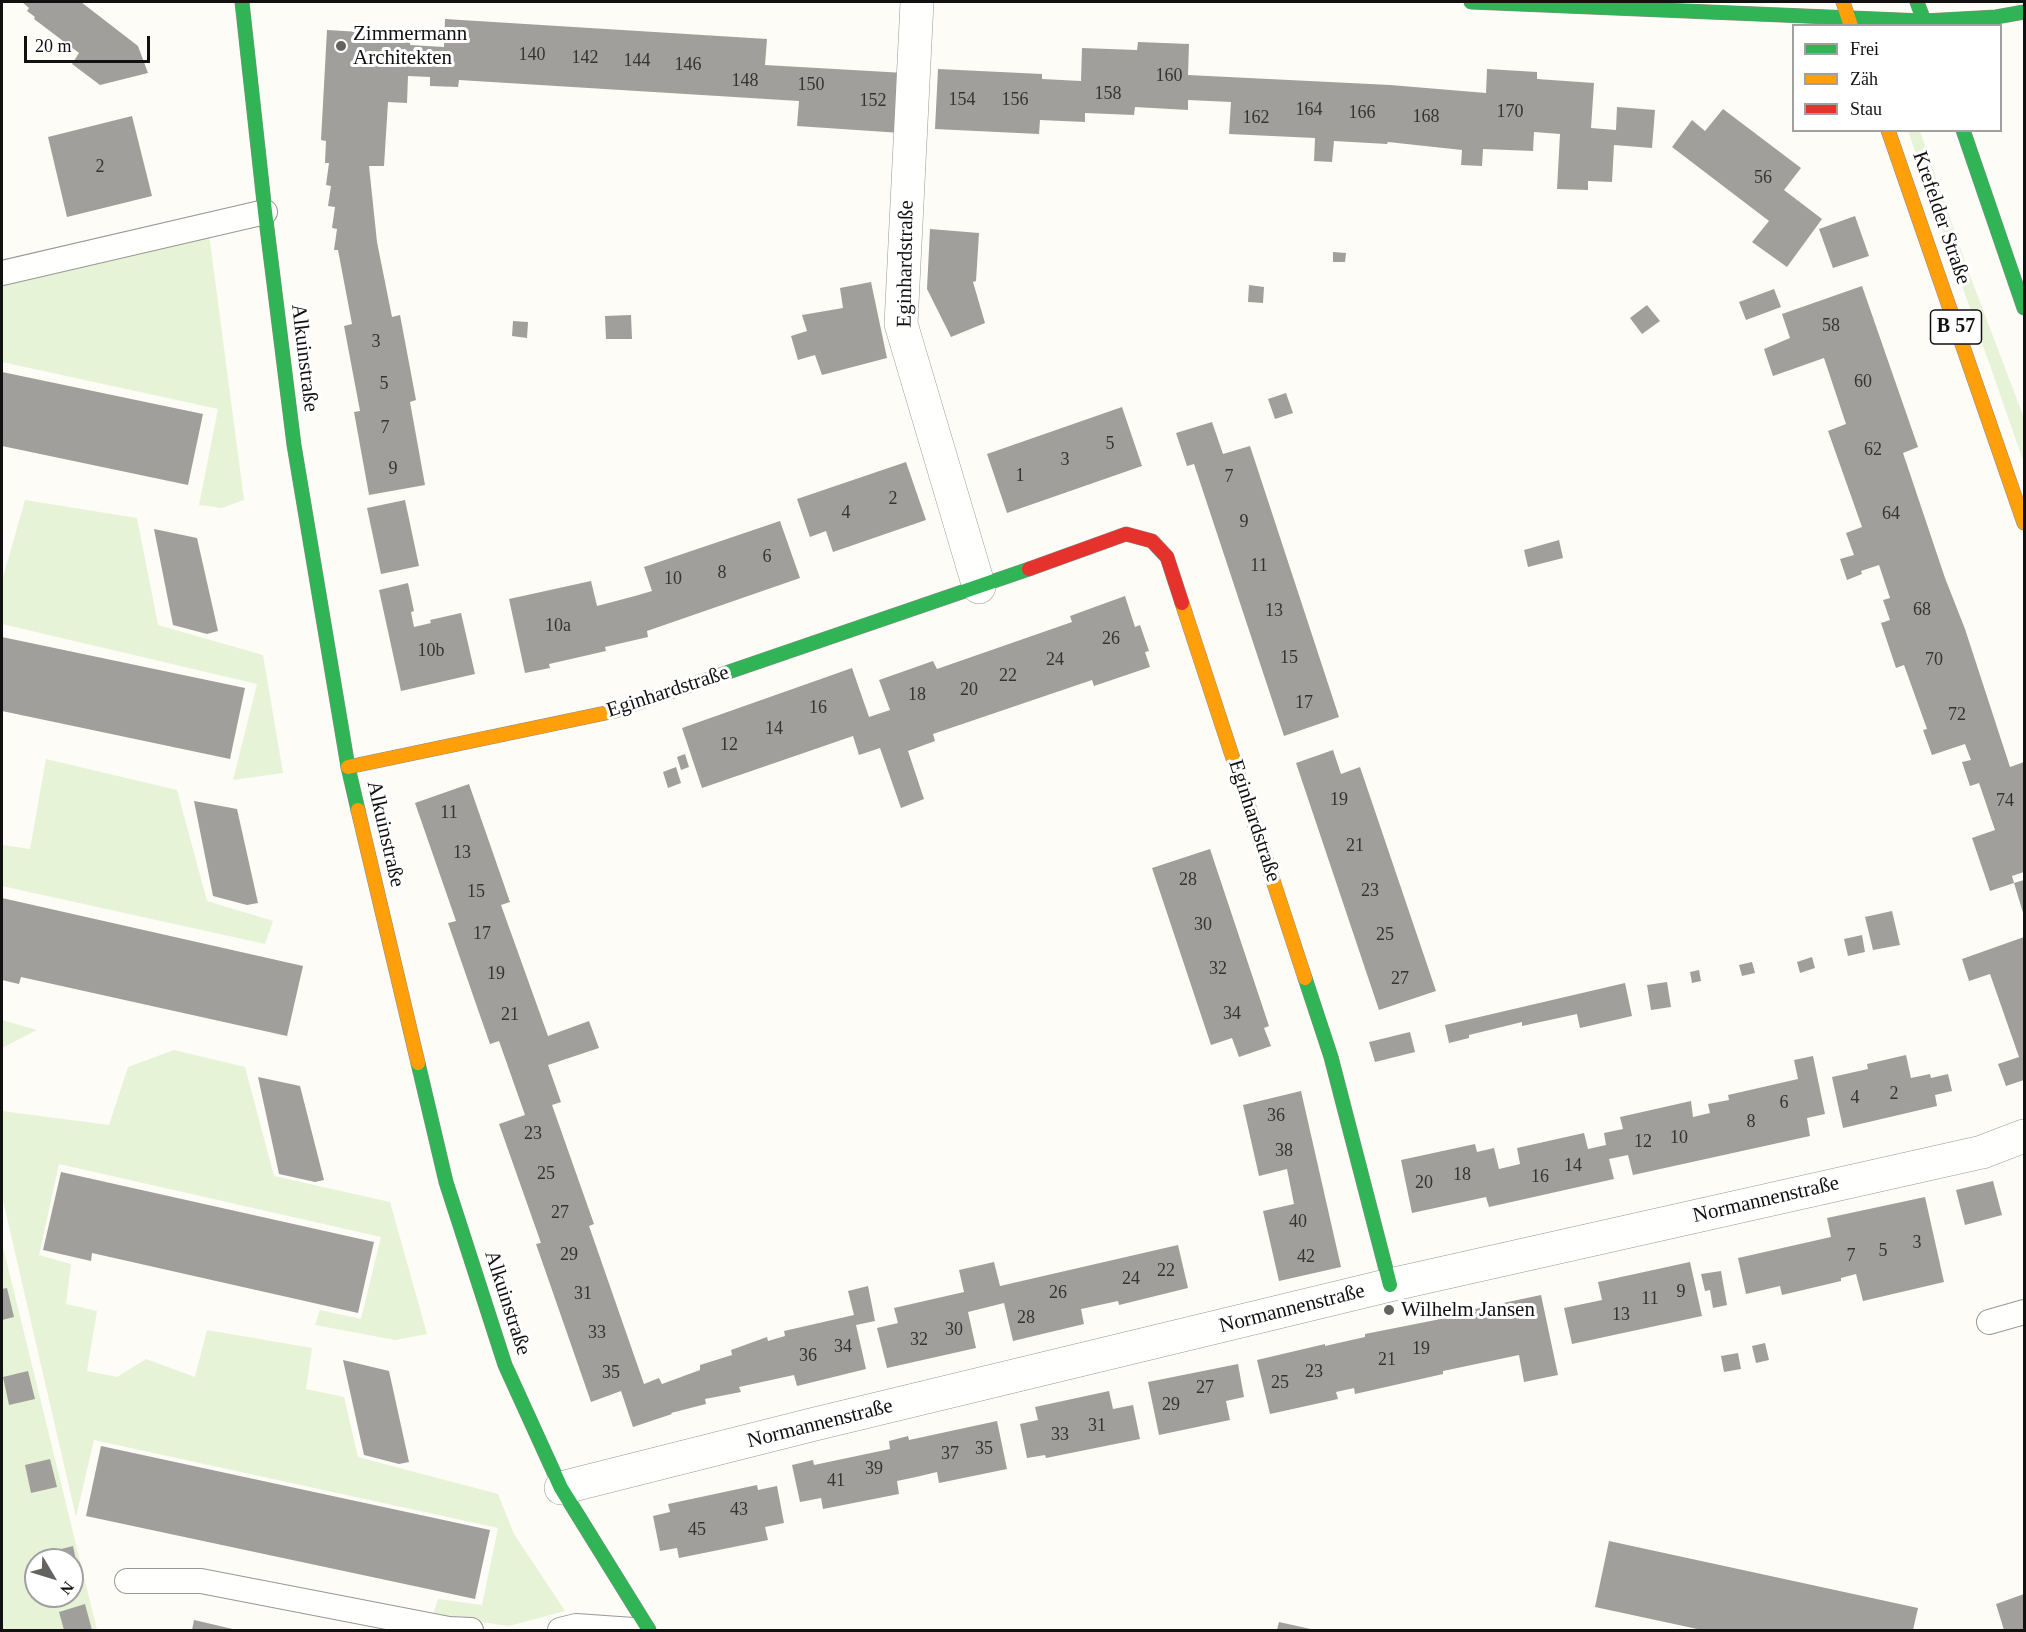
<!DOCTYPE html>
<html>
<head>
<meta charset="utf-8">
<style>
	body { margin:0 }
	#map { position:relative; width:2026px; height:1632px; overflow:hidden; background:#fdfcf7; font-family:"Times New Roman",serif }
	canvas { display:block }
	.frame { position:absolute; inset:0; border:3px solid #111; pointer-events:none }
	.legend { position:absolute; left:1792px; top:24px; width:210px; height:108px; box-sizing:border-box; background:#fff; border:2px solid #a0a0a0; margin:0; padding:8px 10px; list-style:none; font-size:18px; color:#111 }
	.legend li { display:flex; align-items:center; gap:12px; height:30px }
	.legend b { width:30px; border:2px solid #a0a0a0 }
	.north { position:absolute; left:24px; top:1548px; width:60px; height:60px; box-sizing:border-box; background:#fff; border:2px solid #a0a0a0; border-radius:50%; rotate:128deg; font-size:16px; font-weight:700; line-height:24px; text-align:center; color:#111 }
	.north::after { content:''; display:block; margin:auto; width:21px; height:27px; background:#646362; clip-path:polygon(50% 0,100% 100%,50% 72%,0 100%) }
	.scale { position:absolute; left:24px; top:36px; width:126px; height:27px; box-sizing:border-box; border:3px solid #111; border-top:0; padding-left:8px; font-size:18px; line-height:21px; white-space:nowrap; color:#111; -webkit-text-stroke:4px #fff; paint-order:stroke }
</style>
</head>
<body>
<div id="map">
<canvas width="2026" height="1632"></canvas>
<div class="frame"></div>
<ul class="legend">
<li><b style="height:8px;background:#30b455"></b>Frei</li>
<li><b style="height:8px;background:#ff9f0a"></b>Zäh</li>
<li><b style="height:8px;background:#e5322d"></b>Stau</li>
</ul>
<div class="north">N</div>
<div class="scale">20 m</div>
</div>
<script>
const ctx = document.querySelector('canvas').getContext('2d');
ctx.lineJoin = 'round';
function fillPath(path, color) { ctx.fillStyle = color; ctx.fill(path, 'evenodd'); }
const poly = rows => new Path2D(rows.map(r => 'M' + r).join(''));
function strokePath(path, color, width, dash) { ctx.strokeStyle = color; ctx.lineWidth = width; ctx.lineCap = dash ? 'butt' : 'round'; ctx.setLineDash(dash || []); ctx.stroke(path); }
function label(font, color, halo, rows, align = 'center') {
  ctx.font = font + ' "Times New Roman",serif'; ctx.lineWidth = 6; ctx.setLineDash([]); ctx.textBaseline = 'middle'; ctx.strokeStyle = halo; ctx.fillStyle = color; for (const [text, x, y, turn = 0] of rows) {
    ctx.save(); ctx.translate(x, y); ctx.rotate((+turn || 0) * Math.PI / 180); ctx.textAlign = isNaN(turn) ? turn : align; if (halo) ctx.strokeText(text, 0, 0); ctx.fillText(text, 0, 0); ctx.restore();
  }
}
fillPath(poly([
	[1908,131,1920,131,1969,273,2024,418,2024,463],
	[209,234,244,500,222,508,199,505,218,409,2,362,2,286],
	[25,500,137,518,158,625,263,655,283,773,233,780,257,684,2,624,2,581],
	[46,759,177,790,207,901,273,921,265,944,2,886,2,845,30,849],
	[2,1020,37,1030,2,1048],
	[174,1050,245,1067,274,1176,390,1202,427,1334,395,1340,315,1325,320,1310,361,1319,381,1237,59,1164,39,1255,71,1264,66,1304,97,1311,87,1371,117,1377,146,1359,195,1377,207,1330,312,1348,306,1389,344,1397,358,1457,498,1494,514,1534,565,1611,509,1626,433,1615,438,1599,482,1605,498,1528,94,1440,76,1517,2,1196,2,1111,109,1125,128,1067],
	[2,1243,97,1630,2,1630],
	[36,1560,72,1560,72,1596,36,1596]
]), '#e7f3d7');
fillPath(poly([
	[22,2,81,2,138,46,148,73,100,85,72,64,79,53,34,19,35,17,27,11,29,8],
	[445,19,767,39,765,65,905,73,901,133,797,126,799,101,459,80,458,87,430,86,430,77,408,76,407,103,388,102,384,166,369,166,377,242,392,317,400,315,416,400,410,402,425,485,369,495,354,412,360,411,344,326,352,324,338,250,334,250,337,229,332,228,335,207,328,206,331,186,326,185,329,163,325,163,326,141,321,140,327,30,411,35,410,45,444,47],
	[1138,42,1189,44,1188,75,1390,85,1486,93,1487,69,1537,72,1537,79,1594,83,1591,128,1616,130,1617,107,1655,110,1652,148,1614,145,1612,182,1588,181,1588,190,1557,189,1560,134,1534,132,1533,151,1483,149,1482,166,1461,165,1462,150,1388,142,1387,144,1334,141,1332,162,1314,161,1315,138,1229,134,1231,102,1188,100,1188,110,1135,107,1134,115,1085,113,1085,122,1040,120,1039,134,935,129,938,69,1042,74,1042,79,1081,81,1082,48,1137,50],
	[1723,109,1801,168,1784,190,1822,219,1787,267,1752,242,1769,221,1672,147,1692,120,1705,131],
	[132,116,152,196,67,217,48,137],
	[1855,216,1869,256,1833,268,1819,229],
	[930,229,979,233,976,281,973,282,985,323,951,337,927,289],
	[1333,252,1346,253,1345,262,1333,262],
	[871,282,887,358,822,375,815,355,798,360,791,336,807,331,802,315,843,308,840,288],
	[1249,285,1264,287,1263,303,1248,302],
	[1862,286,1918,447,1903,453,1945,578,1965,629,2010,767,2024,762,2024,872,2012,876,2014,883,1990,891,1972,838,1995,830,1979,783,1970,786,1962,762,1971,760,1965,744,1932,755,1923,730,1927,729,1904,665,1896,668,1881,623,1890,620,1883,600,1890,598,1879,565,1861,571,1862,574,1847,580,1840,559,1854,555,1846,533,1862,527,1828,431,1846,424,1824,358,1773,376,1764,349,1790,338,1782,314],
	[1774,289,1781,307,1746,320,1739,302],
	[1647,305,1660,321,1642,334,1630,318],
	[631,315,632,339,606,339,605,316],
	[513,321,528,322,527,338,512,336],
	[2,372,203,414,188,485,2,446],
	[1286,393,1293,413,1275,419,1268,399],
	[1122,407,1142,466,1007,513,987,454],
	[1212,422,1223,454,1250,446,1339,717,1284,736,1194,464,1187,466,1176,433],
	[906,462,926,520,833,552,826,531,810,537,797,499],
	[405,500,419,566,381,574,367,508],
	[780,521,800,578,647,631,648,637,605,647,606,651,549,664,550,668,525,673,509,599,591,581,597,606,635,596,652,591,644,567],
	[154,529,197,538,218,631,207,634,173,625],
	[1559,540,1563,558,1528,567,1524,550],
	[408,583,414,611,411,612,414,627,431,623,430,620,461,613,475,674,401,691,379,590],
	[1125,596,1135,627,1140,625,1149,651,1145,652,1150,667,1094,686,1092,680,933,734,935,741,908,751,924,799,901,808,880,748,859,755,853,736,702,788,682,728,852,668,869,717,890,710,879,680,933,661,937,669,1072,622,1070,616],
	[2,637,245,688,230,759,2,711],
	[1333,750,1341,774,1360,767,1436,991,1379,1010,1296,763],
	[685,754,689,767,681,770,677,757],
	[676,767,681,783,668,788,663,772],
	[469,784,510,902,501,905,548,1036,589,1021,599,1048,548,1065,561,1102,552,1105,594,1224,589,1226,644,1384,659,1378,662,1384,700,1370,700,1365,732,1355,731,1350,767,1337,768,1341,785,1336,784,1331,854,1315,848,1291,868,1286,875,1321,856,1325,866,1369,797,1386,794,1375,739,1387,741,1392,705,1399,706,1404,671,1413,672,1414,633,1427,621,1391,591,1402,536,1244,541,1243,499,1124,525,1115,499,1041,490,1044,476,1004,448,923,456,921,415,803],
	[194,801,237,809,258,903,247,905,213,896],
	[1210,849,1269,1026,1264,1028,1271,1046,1239,1057,1232,1038,1211,1045,1152,868],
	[2024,880,2024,916,2014,883],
	[2,898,303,966,287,1036,21,977,19,984,2,980],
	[1892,911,1900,945,1873,950,1865,917],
	[1862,935,1865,952,1848,956,1844,939],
	[2024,937,2024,1080,2006,1086,1998,1064,2019,1057,1990,974,1969,981,1962,959],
	[1812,957,1815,968,1800,973,1797,962],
	[1752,962,1755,973,1742,976,1739,965],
	[1699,970,1701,981,1692,983,1690,972],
	[1667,982,1671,1007,1651,1010,1647,985],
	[1625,983,1632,1016,1580,1028,1577,1014,1522,1026,1522,1022,1469,1035,1469,1038,1449,1043,1445,1025],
	[1410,1032,1415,1052,1375,1062,1369,1042],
	[1906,1055,1911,1078,1930,1074,1931,1078,1948,1074,1952,1091,1935,1095,1937,1106,1843,1128,1832,1077,1868,1069,1867,1064],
	[1813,1056,1825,1114,1807,1118,1810,1136,1633,1175,1628,1155,1609,1159,1614,1179,1489,1207,1486,1197,1412,1213,1401,1160,1475,1144,1477,1152,1494,1148,1499,1169,1520,1164,1517,1148,1584,1133,1588,1149,1606,1145,1604,1133,1623,1129,1620,1117,1691,1101,1693,1117,1710,1113,1708,1104,1729,1100,1728,1095,1798,1079,1794,1060],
	[258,1077,300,1086,324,1180,315,1182,279,1174],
	[1301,1091,1341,1267,1279,1281,1263,1211,1294,1204,1287,1169,1259,1176,1243,1105],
	[61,1172,374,1242,358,1313,92,1253,91,1261,43,1250],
	[1993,1181,2002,1215,1965,1225,1956,1190],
	[1925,1197,1944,1282,1863,1301,1856,1274,1841,1278,1841,1281,1782,1295,1780,1286,1746,1294,1738,1258,1831,1237,1827,1218],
	[1178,1245,1188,1288,1119,1305,1118,1301,1081,1309,1084,1324,1013,1341,1004,1303,968,1312,976,1348,887,1368,877,1328,898,1323,894,1308,964,1292,959,1270,994,1262,1000,1286],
	[1690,1262,1702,1316,1572,1344,1564,1308,1602,1300,1598,1282],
	[1721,1271,1727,1305,1713,1308,1710,1290,1705,1291,1701,1274],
	[7,1288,14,1317,2,1320,2,1289],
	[1541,1295,1558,1375,1524,1382,1519,1355,1443,1371,1443,1374,1355,1394,1354,1388,1336,1392,1338,1399,1270,1414,1257,1360,1325,1344,1325,1346,1365,1337,1365,1334,1476,1312,1475,1309],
	[1765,1343,1769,1360,1756,1363,1752,1346],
	[1738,1353,1741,1369,1724,1372,1721,1356],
	[343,1360,389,1371,409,1462,399,1464,364,1455],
	[1238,1364,1244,1397,1226,1401,1230,1420,1159,1435,1148,1382],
	[28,1371,35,1399,9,1405,3,1377],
	[1109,1391,1113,1409,1133,1405,1140,1439,1046,1458,1045,1455,1027,1458,1020,1424,1038,1420,1035,1407],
	[997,1421,1007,1469,939,1483,937,1472,916,1477,897,1481,899,1494,823,1509,821,1498,800,1502,792,1465,813,1460,814,1465,890,1449,889,1441,908,1436,909,1440],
	[101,1446,490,1530,475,1599,86,1516],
	[50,1459,57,1487,31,1493,25,1465],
	[757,1485,758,1490,777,1486,784,1523,765,1527,768,1540,679,1558,677,1548,660,1551,653,1516,670,1512,668,1504],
	[1609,1541,1918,1608,1913,1630,1702,1630,1595,1607],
	[73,1546,79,1574,72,1576,72,1560,47,1560,46,1553],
	[2024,1594,2024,1630,2004,1630,1996,1604],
	[85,1604,92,1630,64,1630,59,1612],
	[194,1620,237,1630,192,1630],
	[1279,1622,1315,1630,1277,1630]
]), '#a19f9c');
const lane = poly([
	[2,273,265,212],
	[1989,1322,2024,1312],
	[127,1581,201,1581,449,1629,471,1630],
	[560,1630,576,1626,633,1630]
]);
const street = poly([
	[917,2,901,324,979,587],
	[561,1488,815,1424,1390,1285,1982,1152,2024,1136]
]);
const fast = poly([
	[242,2,265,212,294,445,348,767,358,810],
	[1471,2,1924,21,1996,17,2024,12],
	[1917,2,1926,26],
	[1963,130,2024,308],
	[679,689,1029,569],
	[1305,978,1331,1057,1390,1285],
	[418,1063,446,1182,505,1365,561,1488,649,1630]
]);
const slow = poly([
	[1843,2,1851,26],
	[1888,130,2024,523],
	[1182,603,1305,978],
	[348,767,615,711,679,689],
	[358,810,418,1063]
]);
const jam = poly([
	[1029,569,1126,534,1152,541,1167,557,1182,603]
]);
strokePath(lane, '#979795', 26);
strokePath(street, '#979795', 34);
strokePath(fast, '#8e8d8b', 15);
strokePath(slow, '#8e8d8b', 15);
strokePath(jam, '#8e8d8b', 15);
strokePath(lane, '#fffffe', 24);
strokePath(street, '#fffffe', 33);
strokePath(fast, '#30b455', 14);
strokePath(slow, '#ff9f0a', 14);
strokePath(jam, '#e5322d', 14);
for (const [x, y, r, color] of [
	[341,46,6,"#646362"],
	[1389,1310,6,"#646362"]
]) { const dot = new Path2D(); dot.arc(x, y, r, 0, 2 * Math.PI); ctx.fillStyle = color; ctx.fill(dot); strokePath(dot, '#fff', 2); }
label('18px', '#353434', null, [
	["140",532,55],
	["142",585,58],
	["144",637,61],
	["146",688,65],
	["160",1169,76],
	["148",745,81],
	["150",811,85],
	["158",1108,94],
	["154",962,100],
	["156",1015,100],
	["152",873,101],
	["164",1309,110],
	["170",1510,112],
	["166",1362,113],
	["168",1426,117],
	["162",1256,118],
	["2",100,167],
	["56",1763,178],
	["58",1831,326],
	["3",376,342],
	["60",1863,382],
	["5",384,384],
	["7",385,428],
	["5",1110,444],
	["62",1873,450],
	["3",1065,460],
	["9",393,469],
	["1",1020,476],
	["7",1229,477],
	["2",893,499],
	["4",846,513],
	["64",1891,514],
	["9",1244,522],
	["6",767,557],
	["11",1259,566],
	["8",722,573],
	["10",673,579],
	["68",1922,610],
	["13",1274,611],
	["10a",558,626],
	["26",1111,639],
	["10b",431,651],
	["15",1289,658],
	["24",1055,660],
	["70",1934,660],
	["22",1008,676],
	["20",969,690],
	["18",917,695],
	["17",1304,703],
	["16",818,708],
	["72",1957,715],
	["14",774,729],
	["12",729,745],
	["19",1339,800],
	["74",2005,801],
	["11",449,813],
	["21",1355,846],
	["13",462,853],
	["28",1188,880],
	["23",1370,891],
	["15",476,892],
	["30",1203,925],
	["17",482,934],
	["25",1385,935],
	["32",1218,969],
	["19",496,974],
	["27",1400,979],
	["34",1232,1014],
	["21",510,1015],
	["2",1894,1094],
	["4",1855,1098],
	["6",1784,1103],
	["36",1276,1116],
	["8",1751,1122],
	["23",533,1134],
	["10",1679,1138],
	["12",1643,1142],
	["38",1284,1151],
	["14",1573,1166],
	["25",546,1174],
	["18",1462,1175],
	["16",1540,1177],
	["20",1424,1183],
	["27",560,1213],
	["40",1298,1222],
	["3",1917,1243],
	["5",1883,1251],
	["29",569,1255],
	["7",1851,1256],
	["42",1306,1257],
	["22",1166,1271],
	["24",1131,1279],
	["9",1681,1292],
	["26",1058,1293],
	["31",583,1294],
	["11",1650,1299],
	["13",1621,1315],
	["28",1026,1318],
	["30",954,1330],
	["33",597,1333],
	["32",919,1340],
	["34",843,1347],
	["19",1421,1349],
	["36",808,1356],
	["21",1387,1360],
	["23",1314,1372],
	["35",611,1373],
	["25",1280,1383],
	["27",1205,1388],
	["29",1171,1405],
	["31",1097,1426],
	["33",1060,1435],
	["35",984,1449],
	["37",950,1454],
	["39",874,1469],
	["41",836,1481],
	["43",739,1510],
	["45",697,1530]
]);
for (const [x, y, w] of [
	[1956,327,51]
]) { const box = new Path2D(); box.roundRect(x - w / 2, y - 17, w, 34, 4.5); ctx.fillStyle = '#fff'; ctx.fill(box); strokePath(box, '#111', 1.5); }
label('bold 20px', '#111', null, [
	["B 57",1956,327]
]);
label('21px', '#111', '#fff', [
	["Zimmermann",353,34],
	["Architekten",353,58],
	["Wilhelm Jansen",1401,1310]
], 'left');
label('21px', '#111', '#fff', [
	["Krefelder Straße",1941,218,71],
	["Eginhardstraße",906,264,-89],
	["Alkuinstraße",304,358,83],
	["Eginhardstraße",668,692,-18],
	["Eginhardstraße",1254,821,72],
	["Alkuinstraße",385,834,77],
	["Normannenstraße",1766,1200,-13],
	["Alkuinstraße",507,1303,72],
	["Normannenstraße",1292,1309,-14],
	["Normannenstraße",820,1424,-14]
]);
</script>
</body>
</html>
